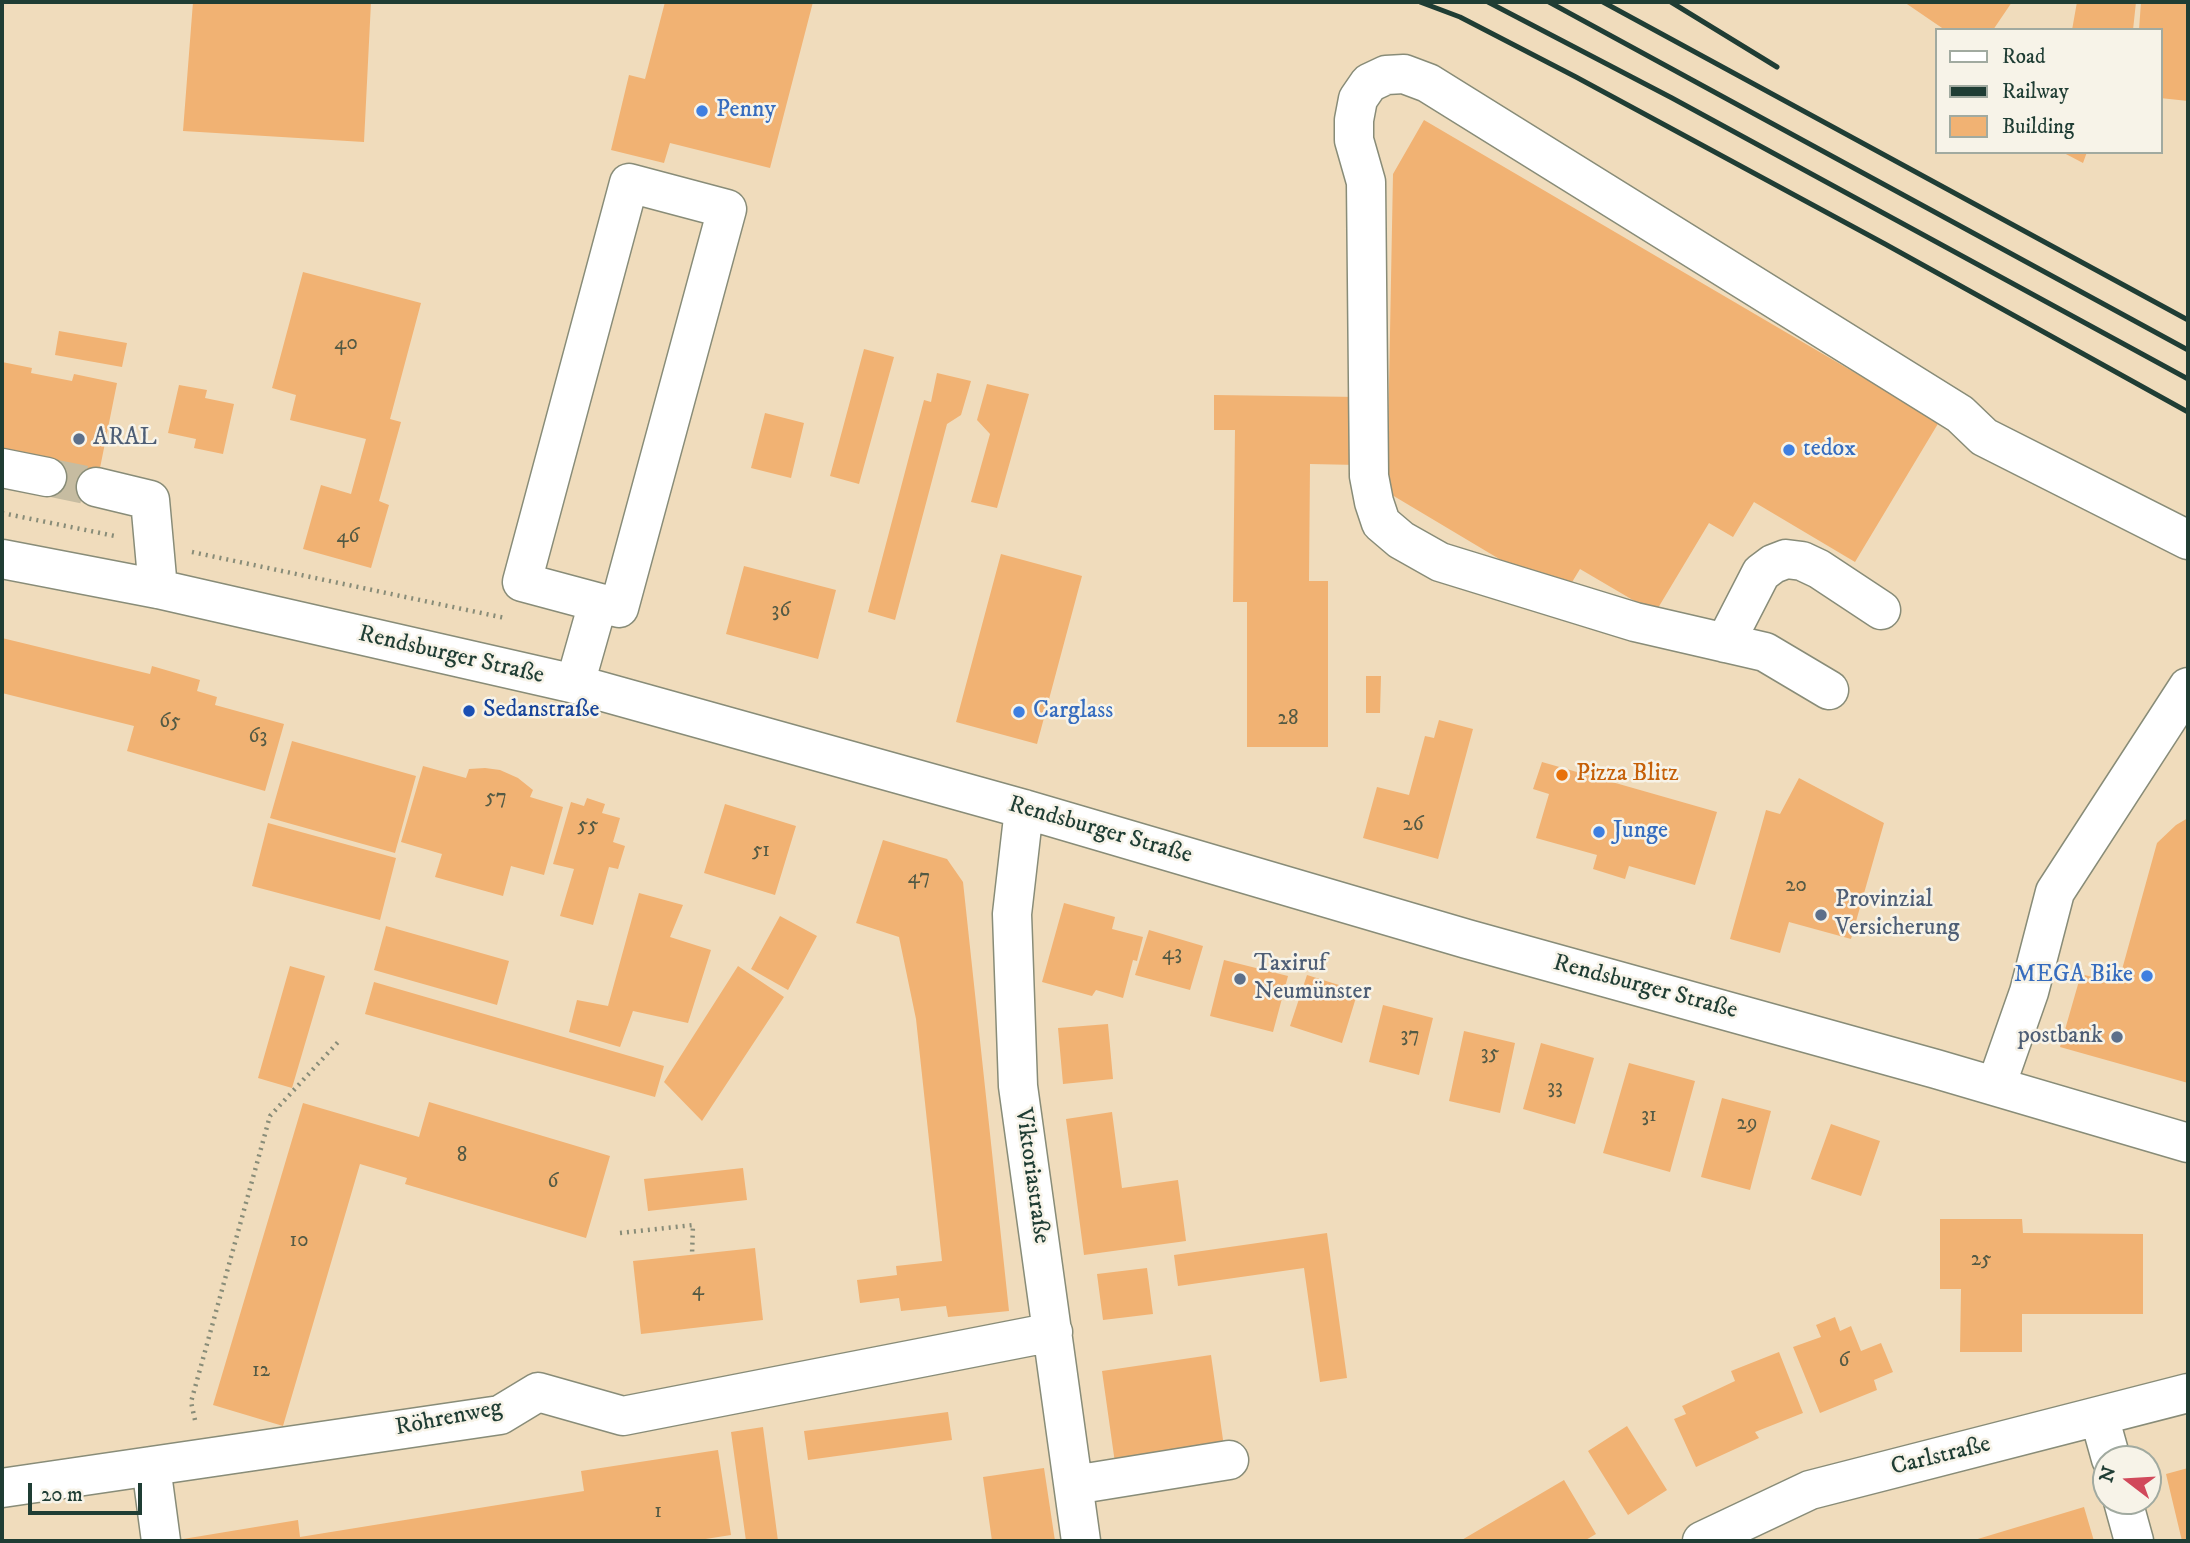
<!DOCTYPE html>
<html>
<head>
<meta charset="utf-8">
<style>
	body { margin:0 }
	#map { position:relative; width:2190px; height:1543px; overflow:hidden; background:#f0dcbc; font-family:"IM FELL DW Pica",serif }
	canvas { display:block }
	.frame { position:absolute; inset:0; border:4px solid #1f3d34; pointer-events:none }
	.legend { position:absolute; left:1935px; top:28px; width:228px; height:126px; box-sizing:border-box; background:#f7f3e8; border:2px solid #a1aaa0; margin:0; padding:9px 12px; list-style:none; font-size:21px; color:#1f3d34 }
	.legend li { display:flex; align-items:center; gap:14px; height:35px }
	.legend b { width:35px; border:2px solid #a1aaa0 }
	.north { position:absolute; left:2092px; top:1445px; width:70px; height:70px; box-sizing:border-box; background:#f7f3e8; border:2px solid #a1aaa0; border-radius:50%; rotate:287deg; font-size:19px; font-weight:700; line-height:28px; text-align:center; color:#1f3d34 }
	.north::after { content:''; display:block; margin:auto; width:24px; height:32px; background:#d1495b; clip-path:polygon(50% 0,100% 100%,50% 72%,0 100%) }
	.scale { position:absolute; left:28px; top:1483px; width:114px; height:32px; box-sizing:border-box; border:4px solid #1f3d34; border-top:0; padding-left:9px; font-size:21px; line-height:24px; white-space:nowrap; color:#1f3d34; -webkit-text-stroke:5px #f7f3e8; paint-order:stroke }
</style>
</head>
<body>
<div id="map">
<canvas width="2190" height="1543"></canvas>
<div class="frame"></div>
<ul class="legend">
<li><b style="height:9px;background:#fff"></b>Road</li>
<li><b style="height:9px;background:#1f3d34"></b>Railway</li>
<li><b style="height:19px;background:#f1b273"></b>Building</li>
</ul>
<div class="north">N</div>
<div class="scale">20 m</div>
</div>
<script>
const ctx = document.querySelector('canvas').getContext('2d');
ctx.lineJoin = 'round';
function fillPath(path, color) { ctx.fillStyle = color; ctx.fill(path, 'evenodd'); }
const poly = rows => new Path2D(rows.map(r => 'M' + r).join(''));
function strokePath(path, color, width, dash) { ctx.strokeStyle = color; ctx.lineWidth = width; ctx.lineCap = dash ? 'butt' : 'round'; ctx.setLineDash(dash || []); ctx.stroke(path); }
function label(font, color, halo, rows, align = 'center') {
  ctx.font = font + ' "IM FELL DW Pica",serif'; ctx.lineWidth = 5; ctx.setLineDash([]); ctx.textBaseline = 'middle'; ctx.strokeStyle = halo; ctx.fillStyle = color; for (const [text, x, y, turn = 0] of rows) {
    ctx.save(); ctx.translate(x, y); ctx.rotate((+turn || 0) * Math.PI / 180); ctx.textAlign = isNaN(turn) ? turn : align; if (halo) ctx.strokeText(text, 0, 0); ctx.fillText(text, 0, 0); ctx.restore();
  }
}
fillPath(poly([
	[193,2,371,2,364,142,183,131],
	[665,2,813,2,770,168,670,143,664,163,611,150,629,75,645,79],
	[1904,2,2012,2,1993,30,1945,30],
	[2077,2,2136,2,2133,30,2072,30],
	[2141,2,2188,2,2188,101,2160,98,2160,30,2139,30],
	[1424,120,1939,422,1855,562,1754,502,1733,537,1709,523,1655,613,1580,569,1563,597,1387,492,1393,174],
	[2062,152,2087,152,2083,163],
	[303,272,421,303,390,419,401,422,379,501,389,505,371,568,303,549,321,485,351,494,366,439,290,420,296,395,272,388],
	[59,331,127,343,122,367,55,355],
	[864,349,894,357,859,484,830,476],
	[2,362,32,368,31,373,72,381,74,374,117,383,94,498,44,488,2,450],
	[937,373,971,381,961,415,947,424,895,620,868,612,924,400,931,402],
	[987,384,1029,394,997,508,971,502,990,434,977,420],
	[179,385,207,390,205,398,234,404,223,454,194,448,196,439,168,433],
	[1214,395,1359,397,1358,465,1310,464,1309,581,1328,581,1328,747,1247,747,1247,602,1233,602,1235,430,1214,430],
	[765,413,804,423,791,478,751,468],
	[1001,554,1082,576,1037,744,956,722],
	[744,566,836,590,818,659,726,634],
	[2,638,150,674,152,666,200,680,197,691,217,697,215,705,284,724,265,791,127,751,134,726,2,693],
	[1366,676,1381,676,1380,713,1366,713],
	[1439,720,1473,729,1438,859,1363,838,1377,787,1409,795,1425,736,1434,738],
	[292,741,416,776,395,853,270,818],
	[1542,762,1717,812,1695,885,1629,866,1625,879,1593,869,1597,855,1536,838,1549,794,1533,789],
	[423,766,466,778,469,769,485,768,500,770,518,778,533,790,530,797,563,807,544,875,511,866,503,896,435,877,442,854,401,842],
	[1799,778,1884,823,1851,939,1789,922,1780,953,1730,939,1766,810,1780,814],
	[587,798,605,804,602,813,620,818,613,842,625,846,618,869,609,867,593,925,560,916,574,869,553,864,571,802,584,806],
	[725,804,796,826,775,895,704,873],
	[2188,818,2188,1083,2060,1047,2081,974,2118,984,2157,843,2176,825],
	[268,823,396,858,380,920,252,886],
	[883,840,947,859,963,882,1009,1311,948,1317,946,1306,901,1311,899,1298,860,1303,857,1280,897,1275,896,1266,942,1261,916,1019,899,937,856,923],
	[639,893,683,905,670,937,711,950,688,1023,633,1011,620,1047,569,1032,577,1000,608,1006],
	[1064,903,1115,917,1112,929,1143,937,1137,961,1133,960,1123,998,1096,990,1092,996,1042,982],
	[780,916,817,936,788,990,751,969],
	[386,926,509,961,497,1005,374,970],
	[1149,930,1203,946,1190,990,1135,975],
	[1224,960,1288,976,1273,1032,1210,1016],
	[290,966,325,976,292,1088,258,1078],
	[738,966,784,997,702,1121,664,1082],
	[1307,975,1358,991,1342,1043,1290,1026],
	[374,982,664,1066,655,1097,365,1014],
	[1383,1005,1433,1018,1419,1075,1369,1062],
	[1108,1024,1113,1079,1063,1084,1058,1028],
	[1464,1031,1515,1043,1500,1113,1449,1101],
	[1541,1043,1594,1058,1575,1124,1523,1109],
	[1629,1063,1695,1081,1670,1172,1603,1153],
	[1722,1098,1771,1111,1750,1190,1701,1177],
	[429,1102,610,1156,586,1238,405,1184,407,1178,360,1164,283,1426,213,1405,303,1103,419,1137],
	[1112,1112,1122,1188,1178,1180,1186,1241,1084,1255,1066,1119],
	[1831,1124,1880,1141,1861,1196,1811,1179],
	[743,1168,747,1200,648,1211,644,1179],
	[1940,1219,2022,1219,2023,1233,2143,1234,2143,1314,2022,1314,2022,1352,1960,1352,1961,1289,1940,1289],
	[1327,1233,1347,1378,1320,1382,1304,1268,1178,1286,1174,1255],
	[755,1248,763,1320,641,1334,633,1261],
	[1147,1268,1153,1314,1103,1320,1097,1274],
	[1835,1317,1840,1331,1851,1326,1861,1351,1881,1343,1893,1372,1874,1380,1877,1390,1820,1413,1793,1347,1821,1337,1816,1325],
	[1779,1352,1803,1413,1755,1432,1759,1438,1696,1467,1674,1419,1686,1414,1682,1406,1735,1381,1731,1371],
	[1211,1355,1225,1454,1116,1470,1102,1371],
	[948,1412,952,1440,808,1460,804,1431],
	[1627,1426,1667,1490,1628,1515,1588,1451],
	[763,1427,778,1541,746,1541,731,1432],
	[718,1450,731,1535,693,1541,171,1541,298,1520,300,1537,584,1491,581,1471],
	[1044,1468,1055,1541,992,1541,983,1477],
	[2188,1468,2188,1541,2182,1541,2166,1474],
	[1564,1480,1596,1534,1584,1541,1460,1541],
	[2084,1507,2094,1541,1971,1541]
]), '#f1b273');
strokePath(poly([
	[47,477,96,487]
]), '#c6bca1', 38, [38, 19]);
const minor = poly([
	[629,183,727,209,619,608,522,582,629,183],
	[2,468,47,477],
	[96,487,150,500,158,589],
	[2,559,158,589,575,684,1024,809,1467,939,1936,1069,2188,1143],
	[1725,643,1761,573,1773,564,1786,559,1802,561,1819,569,1881,610],
	[575,684,598,603],
	[1829,690,1765,652,1635,622,1440,562,1401,540,1381,523,1374,502,1369,476,1366,182,1354,140,1354,120,1358,99,1369,83,1386,75,1404,74,1428,83,1960,414,1984,437,2188,540],
	[1024,809,1012,914,1018,1086,1081,1541],
	[1996,1086,2029,992,2055,892,2188,687],
	[2099,1416,2111,1459],
	[151,1466,161,1541],
	[1074,1485,1229,1460],
	[2,1488,500,1415,538,1392,623,1416,1053,1332],
	[2123,1501,2134,1541],
	[1702,1541,1810,1490,2188,1393]
]);
strokePath(minor, '#888c78', 41);
strokePath(poly([
	[2,513,115,536],
	[192,552,505,618],
	[620,1233,693,1225,692,1255],
	[195,1420,191,1402,270,1116,339,1041]
]), '#888c78', 4.5, [2, 5]);
strokePath(minor, '#fff', 38);
strokePath(poly([
	[1420,2,1460,17,1576,77,1885,244,2188,412],
	[1488,2,1672,98,2188,379],
	[1549,2,2188,350],
	[1603,2,2188,320],
	[1671,2,1777,67]
]), '#1f3d34', 5);
for (const [x, y, r, color] of [
	[702,111,7,"#3f7fe0"],
	[79,439,7,"#5c6f8a"],
	[1789,450,7,"#3f7fe0"],
	[469,711,7,"#1a4fb4"],
	[1019,712,7,"#3f7fe0"],
	[1562,775,7,"#e8710a"],
	[1599,832,7,"#3f7fe0"],
	[1821,915,7,"#5c6f8a"],
	[2147,976,7,"#3f7fe0"],
	[1240,979,7,"#5c6f8a"],
	[2117,1037,7,"#5c6f8a"]
]) { const dot = new Path2D(); dot.arc(x, y, r, 0, 2 * Math.PI); ctx.fillStyle = color; ctx.fill(dot); strokePath(dot, '#f7f3e8', 2.5); }
label('21px', '#545a44', null, [
	["40",346,345],
	["46",348,538],
	["36",781,612],
	["28",1288,720],
	["65",170,723],
	["63",258,738],
	["57",496,799],
	["26",1413,826],
	["55",588,827],
	["51",761,852],
	["47",919,879],
	["20",1796,887],
	["43",1172,955],
	["37",1410,1037],
	["35",1490,1055],
	["33",1555,1089],
	["31",1649,1117],
	["29",1747,1125],
	["8",462,1157],
	["6",553,1183],
	["10",299,1242],
	["25",1981,1261],
	["4",698,1291],
	["6",1844,1362],
	["12",261,1372],
	["1",658,1513]
]);
label('24px', '#366cbe', '#f7f3e8', [
	["Penny",716,111],
	["tedox",1803,450],
	["Carglass",1033,712],
	["Junge",1613,832],
	["MEGA Bike",2133,976,"right"]
], 'left');
label('24px', '#4e5e75', '#f7f3e8', [
	["ARAL",93,439],
	["Provinzial",1835,901],
	["Versicherung",1835,929],
	["Taxiruf",1254,965],
	["Neumünster",1254,993],
	["postbank",2103,1037,"right"]
], 'left');
label('24px', '#1f3d34', '#f7f3e8', [
	["Rendsburger Straße",451,656,13],
	["Rendsburger Straße",1100,831,16],
	["Rendsburger Straße",1645,988,15],
	["Viktoriastraße",1031,1176,82],
	["Röhrenweg",449,1419,-11],
	["Carlstraße",1941,1457,-14]
]);
label('24px', '#164399', '#f7f3e8', [
	["Sedanstraße",483,711]
], 'left');
label('24px', '#c56008', '#f7f3e8', [
	["Pizza Blitz",1576,775]
], 'left');
</script>
</body>
</html>
